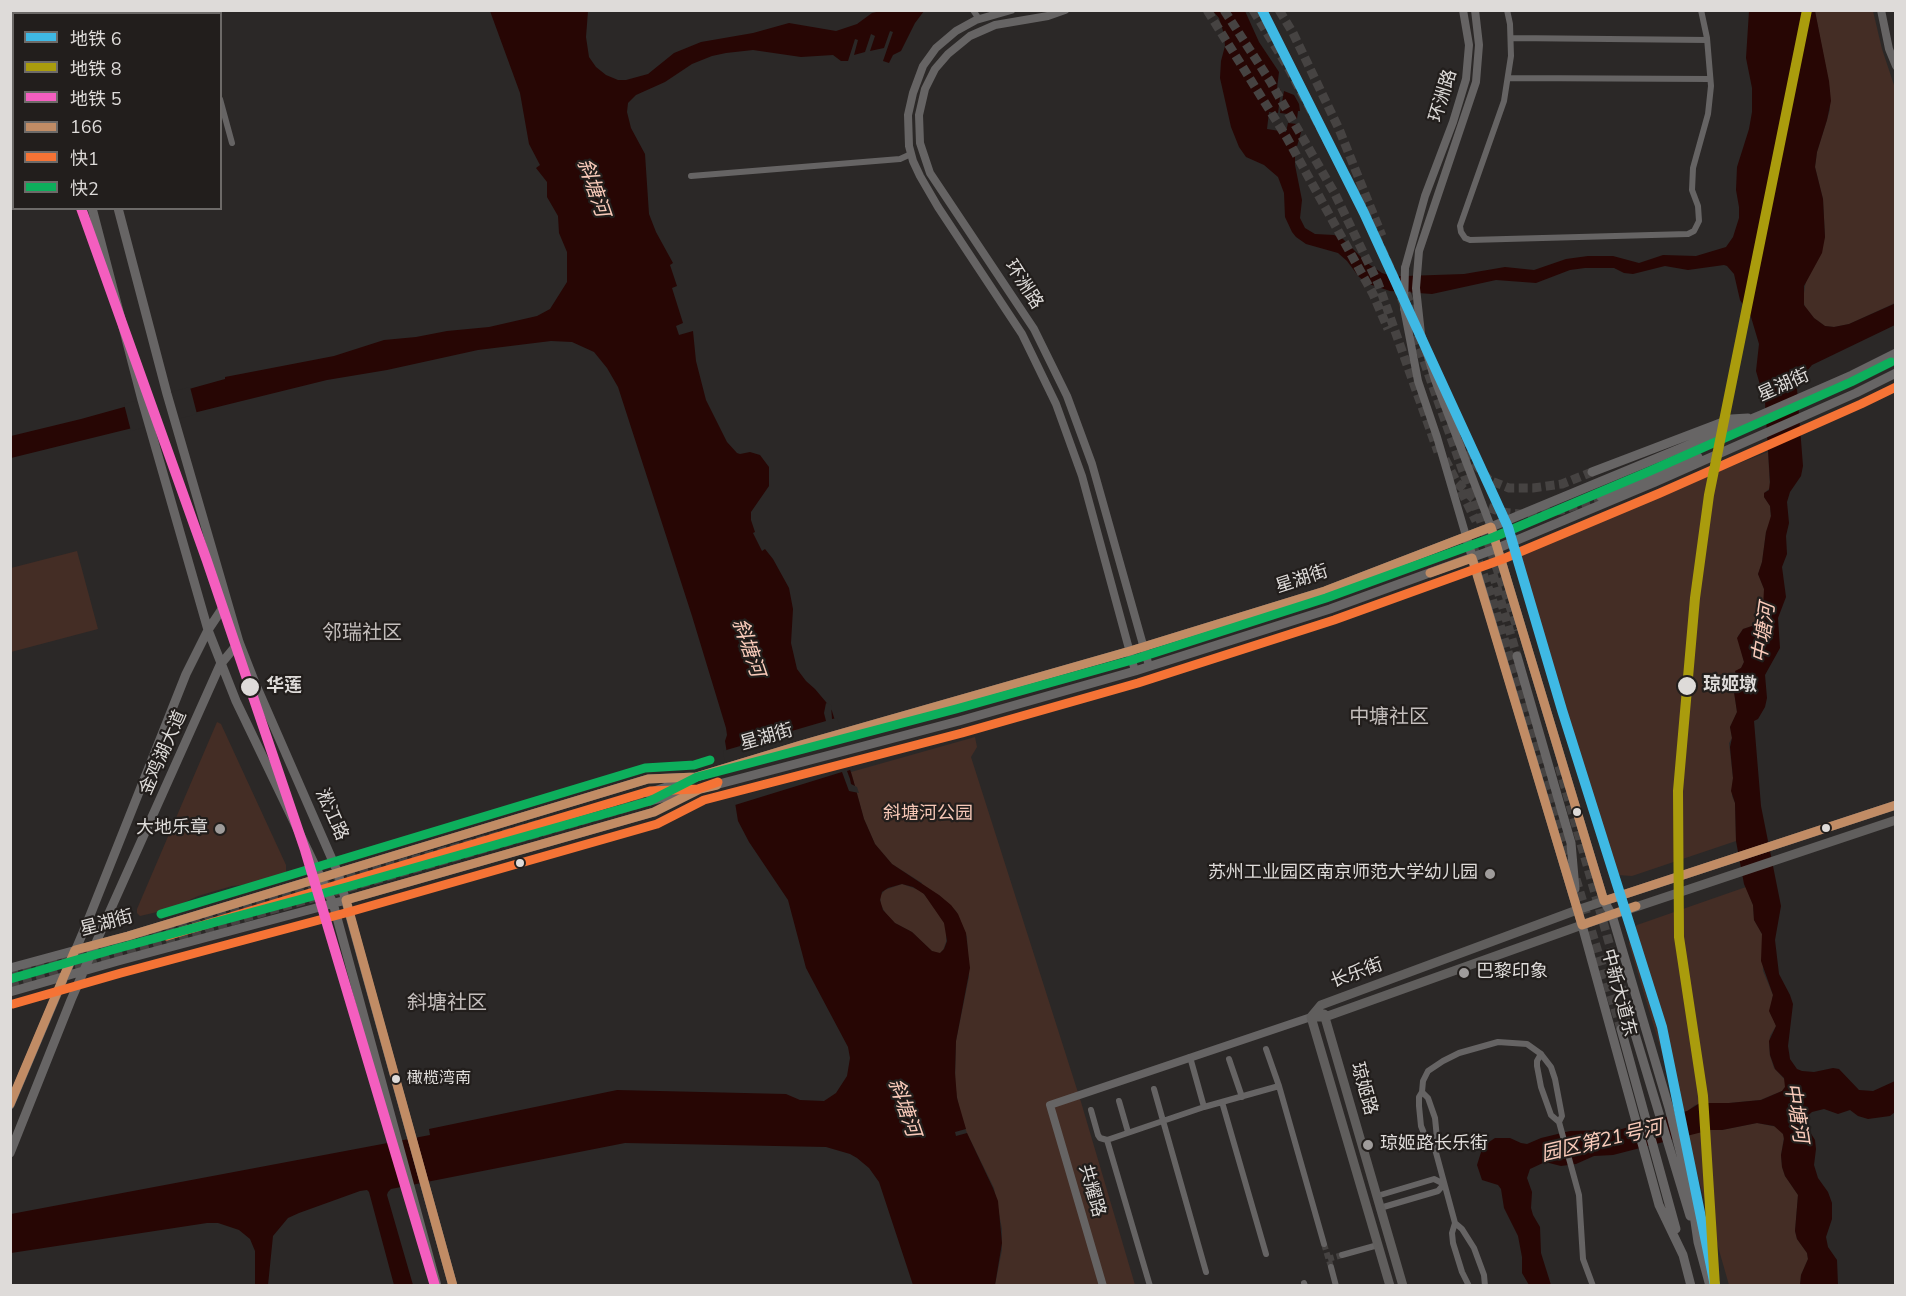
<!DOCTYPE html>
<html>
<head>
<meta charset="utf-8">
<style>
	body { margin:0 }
	#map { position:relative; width:1906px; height:1296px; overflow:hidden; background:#2b2827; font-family:"Nunito Sans","Noto Sans SC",sans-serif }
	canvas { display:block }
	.frame { position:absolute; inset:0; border:12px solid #dedbd9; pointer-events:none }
	.legend { position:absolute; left:12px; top:12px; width:210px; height:198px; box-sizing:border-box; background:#221e1c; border:2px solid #6d6a68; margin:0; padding:8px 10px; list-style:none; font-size:18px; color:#dedbd9 }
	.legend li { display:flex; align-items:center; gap:12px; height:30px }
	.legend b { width:30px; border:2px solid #6d6a68 }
</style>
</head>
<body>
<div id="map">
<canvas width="1906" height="1296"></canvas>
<div class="frame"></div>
<ul class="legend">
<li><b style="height:8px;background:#3fb9e4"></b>地铁 6</li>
<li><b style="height:8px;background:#aa9c0d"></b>地铁 8</li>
<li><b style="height:8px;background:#f45ebf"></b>地铁 5</li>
<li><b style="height:8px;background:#c18c65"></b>166</li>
<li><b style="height:8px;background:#f57335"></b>快1</li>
<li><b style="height:8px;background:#0daf5c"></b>快2</li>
</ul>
</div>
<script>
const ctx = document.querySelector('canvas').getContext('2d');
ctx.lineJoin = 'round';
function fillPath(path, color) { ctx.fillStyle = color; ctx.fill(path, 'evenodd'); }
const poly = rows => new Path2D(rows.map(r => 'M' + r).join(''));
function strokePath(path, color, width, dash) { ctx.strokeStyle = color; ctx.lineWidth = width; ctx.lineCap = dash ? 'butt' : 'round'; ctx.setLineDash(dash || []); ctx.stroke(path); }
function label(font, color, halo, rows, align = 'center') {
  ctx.font = font + ' "Nunito Sans","Noto Sans SC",sans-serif'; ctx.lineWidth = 4.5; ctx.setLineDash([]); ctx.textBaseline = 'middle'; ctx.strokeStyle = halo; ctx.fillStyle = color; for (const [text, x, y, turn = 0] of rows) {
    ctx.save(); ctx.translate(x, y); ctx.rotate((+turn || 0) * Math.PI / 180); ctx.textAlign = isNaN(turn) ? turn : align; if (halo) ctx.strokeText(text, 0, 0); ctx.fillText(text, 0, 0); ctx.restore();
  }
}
fillPath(poly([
	[1815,11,1873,11,1882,49,1895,88,1895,303,1849,324,1834,327,1825,326,1814,318,1805,307,1803,299,1806,281,1825,237,1823,199,1815,167,1817,152,1830,110,1830,91],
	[1768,452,1770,488,1764,493,1764,497,1770,506,1771,520,1766,532,1762,562,1758,574,1764,589,1764,603,1757,621,1752,626,1743,629,1738,636,1744,662,1741,668,1735,672,1738,681,1734,692,1737,712,1730,727,1732,738,1729,743,1733,778,1732,796,1735,803,1736,841,1632,876,1617,875,1610,870,1606,865,1565,725,1561,698,1521,565,1521,555,1525,549,1533,543],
	[77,551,98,629,11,652,11,568],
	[217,722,221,724,286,865,286,872,282,875,264,881,252,884,232,886,198,896,170,909,140,916,137,913,137,909],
	[975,737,977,747,971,757,1081,1102,1135,1285,995,1285,1002,1250,1002,1229,994,1188,967,1133,960,1113,955,1086,956,1041,969,977,967,937,956,911,939,895,922,892,936,909,946,926,946,942,943,950,939,954,932,951,912,932,895,923,886,914,881,905,880,896,885,890,902,884,919,890,922,883,892,864,875,844,864,819,851,772],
	[1746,887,1753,905,1754,920,1762,934,1763,971,1773,995,1770,1013,1774,1020,1776,1026,1770,1036,1769,1046,1770,1056,1774,1068,1785,1080,1785,1087,1782,1091,1760,1100,1729,1103,1704,1103,1695,1105,1688,1111,1680,1113,1629,944,1630,933,1637,925],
	[1757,1123,1777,1127,1782,1132,1784,1137,1781,1155,1782,1167,1785,1176,1798,1195,1795,1231,1797,1239,1807,1253,1808,1259,1801,1275,1800,1285,1729,1285,1686,1135,1710,1130,1722,1130]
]), '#442d25');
fillPath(poly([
	[490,11,588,11,586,37,589,57,596,67,606,75,618,80,626,80,648,74,674,53,701,42,753,33,789,23,836,31,857,24,872,13,881,11,924,11,915,23,901,51,893,55,889,63,883,61,893,32,890,31,884,48,870,51,875,36,871,34,865,52,854,55,858,40,855,39,848,61,841,61,833,55,801,57,753,50,726,53,712,56,692,64,665,82,636,95,628,103,627,112,631,128,645,154,649,214,656,232,673,263,670,265,677,286,672,288,683,323,676,326,679,335,693,331,696,361,706,400,727,442,737,453,740,454,750,452,760,455,769,467,769,486,751,512,751,520,755,532,753,533,762,551,765,549,773,559,789,588,793,609,791,643,797,669,806,681,815,689,826,702,832,711,853,779,864,819,875,844,892,864,939,895,951,905,958,914,966,933,970,968,956,1041,955,1073,957,1098,966,1129,955,1132,956,1136,967,1133,993,1188,998,1201,1002,1243,995,1285,913,1285,879,1182,869,1168,857,1158,850,1154,826,1147,625,1143,391,1189,388,1192,387,1195,413,1285,394,1285,369,1192,367,1190,360,1191,299,1213,288,1218,273,1236,268,1285,255,1285,255,1251,250,1239,239,1230,218,1223,207,1223,11,1253,11,1214,430,1135,429,1129,617,1090,786,1094,800,1100,824,1101,836,1093,847,1076,850,1058,848,1047,806,968,788,900,749,842,738,821,725,741,727,735,726,728,692,616,618,387,607,368,594,352,572,342,551,341,478,350,387,370,327,380,11,458,11,436,81,419,225,379,225,377,334,356,384,340,416,337,447,331,489,327,537,316,550,309,567,282,567,252,559,233,558,216,547,197,547,182,536,168,540,165,529,144,520,93],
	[902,884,913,887,924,894,944,923,947,941,944,949,940,953,932,951,912,932,895,923,883,910,880,900,882,892,888,888],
	[1213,11,1245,11,1259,42,1279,72,1277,88,1281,90,1278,113,1269,112,1267,129,1286,132,1288,123,1297,124,1296,129,1302,129,1295,153,1295,165,1302,200,1300,218,1305,228,1315,234,1334,235,1343,239,1367,263,1382,273,1392,276,1406,276,1464,274,1505,267,1534,270,1566,259,1588,256,1613,256,1639,263,1663,255,1696,256,1726,247,1733,237,1739,218,1739,207,1736,190,1737,167,1749,129,1752,112,1752,88,1746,58,1749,11,1815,11,1829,81,1831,101,1827,120,1817,152,1815,167,1823,199,1825,237,1822,253,1804,286,1804,305,1814,318,1825,326,1834,327,1849,324,1896,303,1895,325,1812,365,1800,379,1797,389,1803,466,1801,476,1790,492,1787,502,1789,523,1786,536,1787,554,1782,567,1786,597,1778,618,1780,648,1765,675,1767,698,1765,707,1758,719,1754,721,1761,806,1781,906,1775,940,1779,974,1790,995,1793,1004,1788,1046,1790,1059,1797,1069,1802,1071,1814,1072,1833,1068,1839,1069,1859,1090,1873,1091,1895,1081,1895,1112,1890,1116,1868,1119,1858,1116,1850,1110,1838,1114,1824,1109,1812,1112,1805,1118,1807,1127,1815,1140,1816,1149,1814,1165,1818,1178,1828,1192,1832,1203,1832,1219,1826,1237,1828,1247,1837,1260,1838,1285,1800,1285,1801,1275,1808,1259,1807,1253,1797,1239,1795,1231,1798,1195,1785,1176,1782,1167,1781,1155,1784,1139,1783,1134,1774,1126,1757,1123,1722,1130,1710,1130,1613,1155,1594,1156,1576,1164,1561,1166,1545,1162,1530,1169,1527,1178,1532,1192,1531,1208,1533,1215,1540,1227,1541,1253,1551,1285,1529,1285,1522,1273,1522,1257,1518,1236,1504,1208,1501,1189,1498,1185,1482,1180,1477,1165,1482,1149,1489,1142,1495,1138,1510,1138,1521,1143,1527,1144,1541,1138,1570,1131,1618,1130,1687,1111,1700,1103,1729,1103,1761,1100,1782,1091,1785,1087,1784,1078,1775,1069,1770,1055,1769,1041,1776,1026,1769,1011,1773,995,1761,961,1762,934,1754,920,1753,905,1744,884,1736,841,1735,803,1731,791,1733,778,1730,747,1732,738,1730,727,1737,712,1734,692,1738,681,1735,671,1741,668,1744,662,1737,638,1743,629,1752,626,1757,621,1763,608,1764,589,1758,574,1762,562,1766,532,1771,516,1770,506,1764,497,1764,493,1769,490,1770,482,1765,402,1756,371,1759,344,1751,317,1740,300,1734,274,1727,266,1724,265,1688,270,1665,266,1633,274,1624,273,1614,268,1585,268,1570,270,1536,283,1496,280,1432,294,1390,291,1369,284,1359,277,1347,261,1338,253,1306,244,1296,237,1292,232,1285,217,1284,193,1278,177,1264,165,1246,157,1239,147,1231,127,1220,78,1221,61,1225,46,1224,34,1219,18],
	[1284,91,1294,95,1299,104,1300,111,1298,111,1297,119,1288,119,1288,114,1280,113]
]), '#270604');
fillPath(poly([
	[190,387,197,414,131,431,124,404],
	[826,703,831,705,832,719,837,718,853,769,847,771,850,779,851,784,857,787,859,793,849,791,842,772,735,805,728,782,723,751,826,721,824,713]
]), '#2b2827');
strokePath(poly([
	[1324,1244,1331,1267],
	[1328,1259,1342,1255]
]), '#464342', 6, [6, 3]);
strokePath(poly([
	[1207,10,1287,138,1373,294,1388,329],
	[1224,10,1270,81,1335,194,1378,283,1438,452],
	[1253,10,1289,69,1362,206,1393,274,1482,525,1518,630],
	[1279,10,1293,33,1339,129,1382,236],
	[1406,293,1420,327],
	[1433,363,1450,408,1473,461,1489,480,1509,488,1533,488,1562,484,1592,472],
	[1445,459,1457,483,1479,504,1501,512,1529,515,1562,510,1601,497],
	[1461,491,1476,521],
	[1474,549,1492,598,1570,860],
	[1493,574,1517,656],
	[1559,766,1632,1024],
	[1576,879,1621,1029],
	[10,975,648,793],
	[10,985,650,801]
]), '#464342', 9, [9, 4.5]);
strokePath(poly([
	[192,10,193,14],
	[973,10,979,19],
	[1507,10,1510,24,1511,56,1504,101,1460,226,1461,232,1465,238,1470,240,1688,234,1694,231,1699,221,1698,206,1692,190,1693,168,1708,114,1711,86,1707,38,1701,10],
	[1511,38,1707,40],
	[1508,78,1710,79],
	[220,99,232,143],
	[691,176,900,159,911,154],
	[1266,1049,1279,1086],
	[1229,1059,1242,1097],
	[1154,1089,1206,1272],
	[1422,1092,1423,1081,1428,1071,1443,1061,1459,1053,1498,1042,1527,1044,1541,1054,1537,1061,1537,1066,1541,1087,1551,1115,1559,1122,1562,1116,1555,1079,1551,1067,1541,1054],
	[1119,1101,1128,1132],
	[1222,1102,1266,1254],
	[1204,1107,1279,1086,1324,1244],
	[1091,1110,1098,1135,1100,1138,1107,1140],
	[1559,1122,1579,1195,1583,1259,1593,1286],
	[1435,1149,1428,1143,1421,1126,1419,1106,1419,1097,1422,1092,1428,1098,1435,1118,1437,1138,1435,1149,1455,1223,1452,1233,1453,1243,1462,1272,1469,1286],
	[1377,1196,1434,1179,1444,1184,1438,1191,1380,1208],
	[1455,1223,1462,1229,1474,1248,1484,1275,1485,1286],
	[1342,1255,1378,1245],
	[1331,1267,1336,1286],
	[1304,1283,1305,1286],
	[1150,1286,1107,1140,1204,1107,1190,1057]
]), '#666464', 6);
strokePath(poly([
	[1011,10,976,20,956,31,936,48,923,66,913,93,908,115,909,146,913,161,920,176,938,207,1022,334,1056,404,1082,476,1135,671],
	[1065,10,1048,16,995,25,970,36,948,54,935,69,925,89,919,115,920,143,930,173,1034,329,1067,396,1092,464,1149,666],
	[1475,10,1479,45,1476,82,1419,251,1416,288,1421,334,1435,380,1491,527],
	[1881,10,1889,49,1896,66],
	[10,149,14,149],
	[10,158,14,157],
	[1405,268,1425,196,1453,122,1466,79,1469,45,1463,10],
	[1404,308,1418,381,1437,437,1466,536],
	[1103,1286,1050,1105,1311,1017]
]), '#666464', 8);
strokePath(poly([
	[1324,1014,1403,1286],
	[1311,1017,1321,1005,1577,910,1896,805],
	[1311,1017,1325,1017,1582,925,1896,820],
	[1311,1017,1390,1286]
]), '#605e5d', 9);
strokePath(poly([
	[39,10,40,14],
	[65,10,66,14],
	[92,208,142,400,208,630,236,701,333,903,437,1286],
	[118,208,167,394,239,642,255,683,338,873,453,1286],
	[1592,472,1731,419,1748,418],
	[1601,497,1698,457],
	[1491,527,1604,901,1612,915,1669,1108,1691,1194,1698,1242,1710,1286],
	[1466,536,1582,925,1659,1205,1683,1255,1691,1286],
	[1517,656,1571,843,1575,889],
	[648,793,685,781],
	[650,801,682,793],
	[10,968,128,936,648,779,696,777,801,745,1130,651,1325,591,1491,527,1761,415,1852,375,1896,353],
	[10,992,118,961,346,900,654,812,700,789,959,721,1135,671,1330,609,1498,548,1655,482,1856,393,1896,373],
	[1632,1024,1690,1216],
	[1621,1029,1676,1229],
	[10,1105,87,923,186,674,208,630,226,603],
	[10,1153,71,1000,105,922,220,665,239,642]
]), '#676565', 9);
strokePath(poly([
	[1404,308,1405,268]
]), '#666464', 8);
strokePath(poly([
	[1430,573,1472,558,1582,925,1636,906],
	[10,1104,75,950,128,936,648,779,696,777,801,745,1130,651,1325,591,1491,527,1604,901,1896,805],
	[453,1286,346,900,654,812,700,789,717,785]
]), '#c18c65', 9);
strokePath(poly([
	[167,936,650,791,698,789,718,782],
	[13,1004,121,973,349,912,657,824,704,800,962,733,1138,683,1334,620,1503,559,1660,493,1861,404,1896,387]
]), '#f57335', 9);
strokePath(poly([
	[161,914,645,768,694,765,710,760],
	[10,979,115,949,343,888,650,801,697,777,956,709,1132,660,1326,598,1494,537,1650,471,1851,382,1891,362]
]), '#0daf5c', 9);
strokePath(poly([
	[1262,10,1364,213,1508,527,1562,710,1662,1027,1715,1286]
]), '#3fb9e4', 10);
strokePath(poly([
	[1715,1286,1703,1096,1679,937,1678,791,1695,598,1709,495,1807,10]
]), '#aa9c0d', 10);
strokePath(poly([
	[81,208,207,561,305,850,435,1286]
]), '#f45ebf', 10);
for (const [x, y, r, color] of [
	[1687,686,10,"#dedbd9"],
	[250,687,10,"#dedbd9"],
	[1577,812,5,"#dedbd9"],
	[1826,828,5,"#dedbd9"],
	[220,829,6,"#9f9c9b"],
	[520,863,5,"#dedbd9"],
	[1490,874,6,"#9f9c9b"],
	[1464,973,6,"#9f9c9b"],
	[396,1079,5,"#dedbd9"],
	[1368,1145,6,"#9f9c9b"]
]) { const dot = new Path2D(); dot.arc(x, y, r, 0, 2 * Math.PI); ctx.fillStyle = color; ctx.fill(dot); strokePath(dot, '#221e1c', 2); }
label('16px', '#dedbd9', '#221e1c', [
	["橄榄湾南",407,1079]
], 'left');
label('18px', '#dedbd9', '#221e1c', [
	["环洲路",1444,96,-73],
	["环洲路",1023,285,57],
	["星湖街",1784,386,-24],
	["星湖街",1302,580,-18],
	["星湖街",767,738,-16],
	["金鸡湖大道",164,753,-66],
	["淞江路",331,815,66],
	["星湖街",107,924,-15],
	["长乐街",1357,974,-20],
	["中新大道东",1618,993,75],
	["琼姬路",1363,1089,74],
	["共耀路",1091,1191,74]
]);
label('bold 18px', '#dedbd9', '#221e1c', [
	["琼姬墩",1703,686],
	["华莲",266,687]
], 'left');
label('18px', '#f6c7b6', '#221e1c', [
	["斜塘河公园",928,815]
]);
label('18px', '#dedbd9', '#221e1c', [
	["大地乐章",208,829],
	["苏州工业园区南京师范大学幼儿园",1478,874],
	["巴黎印象",1476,973,"left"],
	["琼姬路长乐街",1380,1145,"left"]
], 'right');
label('italic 20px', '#facbba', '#221e1c', [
	["斜塘河",592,188,71],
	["中塘河",1765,633,-82],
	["斜塘河",747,648,71],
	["斜塘河",903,1108,71],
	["中塘河",1795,1113,81],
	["园区第21号河",1602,1142,-13]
]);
label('20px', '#c3bdbb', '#221e1c', [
	["邻瑞社区",362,634],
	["中塘社区",1389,718],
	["斜塘社区",447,1004]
]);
</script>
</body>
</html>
